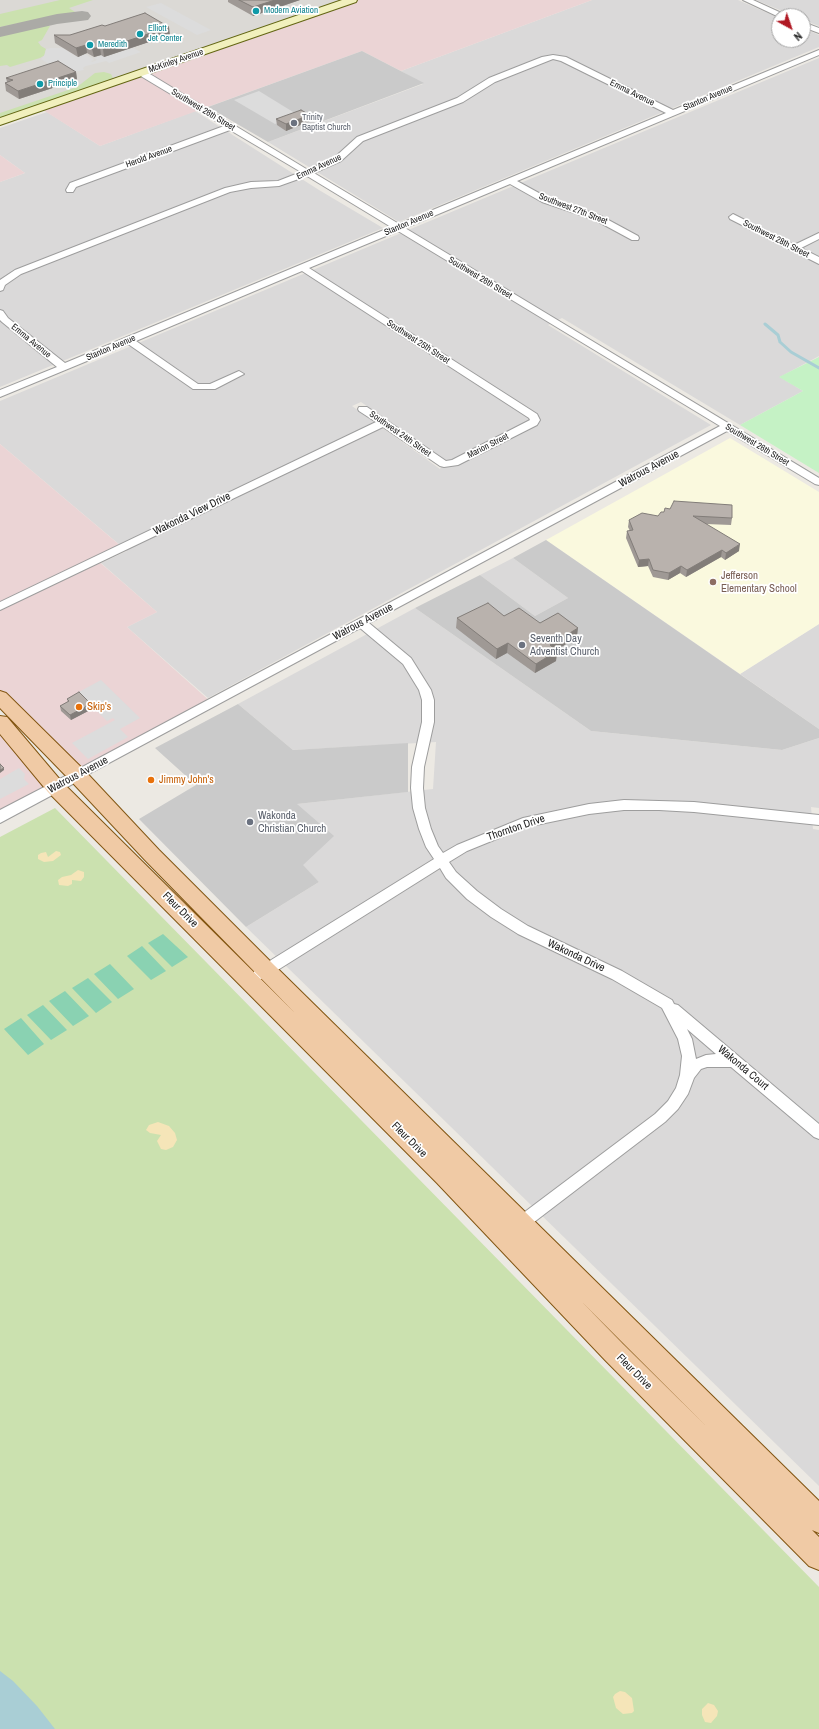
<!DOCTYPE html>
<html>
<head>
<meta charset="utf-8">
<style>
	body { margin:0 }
	#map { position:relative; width:819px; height:1729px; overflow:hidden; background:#ece9e3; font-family:"Archivo Narrow",sans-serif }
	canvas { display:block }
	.north { position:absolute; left:771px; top:8px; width:40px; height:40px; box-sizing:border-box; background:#fff; border:1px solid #a4a4a4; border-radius:50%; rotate:140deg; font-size:11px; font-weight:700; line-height:16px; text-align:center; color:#1c1c1c }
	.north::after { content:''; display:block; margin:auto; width:14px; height:18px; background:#b01823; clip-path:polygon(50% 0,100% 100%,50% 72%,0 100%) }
</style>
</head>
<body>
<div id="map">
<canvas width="819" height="1729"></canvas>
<div class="north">N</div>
</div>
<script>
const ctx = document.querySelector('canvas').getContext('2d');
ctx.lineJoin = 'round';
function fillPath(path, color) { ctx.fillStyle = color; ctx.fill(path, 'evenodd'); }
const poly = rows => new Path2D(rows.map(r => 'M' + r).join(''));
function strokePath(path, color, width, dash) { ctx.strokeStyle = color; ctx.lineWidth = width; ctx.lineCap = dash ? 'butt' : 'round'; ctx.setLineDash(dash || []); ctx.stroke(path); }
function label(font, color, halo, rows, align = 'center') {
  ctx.font = font + ' "Archivo Narrow",sans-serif'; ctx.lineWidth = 3.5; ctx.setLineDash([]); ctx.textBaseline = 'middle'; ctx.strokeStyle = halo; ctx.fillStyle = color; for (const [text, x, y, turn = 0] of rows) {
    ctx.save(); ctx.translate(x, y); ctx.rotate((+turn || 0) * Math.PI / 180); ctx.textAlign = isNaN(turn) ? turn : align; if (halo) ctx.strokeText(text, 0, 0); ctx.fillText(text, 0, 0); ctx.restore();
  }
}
fillPath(poly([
	[592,0,738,0,779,18,779,40,803,40,803,28,819,35,819,47,399,222,268,142,423,84,401,71],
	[756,0,819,0,819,26,803,20,803,16,794,16],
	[819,58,819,356,780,377,803,391,740,425,562,318,548,325,711,425,208,698,127,627,157,612,101,563,127,551,0,444,0,401],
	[361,402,445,460,440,469,352,406],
	[195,111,319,190,383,228,0,387,0,182,25,173,0,155,0,128,47,112,100,146],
	[513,558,568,598,535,616,480,575],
	[415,608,591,731,782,750,819,738,819,808,811,807,813,829,819,830,819,1486,246,927,319,882,302,865,297,804,433,789,436,742,293,750,238,704],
	[819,624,819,729,740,674]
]), '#dad9d9');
fillPath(poly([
	[352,0,592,0,401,71,362,51,100,146,40,108,125,78,143,78,181,96,152,74,152,72],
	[0,155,25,173,0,182],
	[0,444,122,547,97,560,157,612,127,627,212,703,77,775,0,697],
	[0,722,55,787,0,817]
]), '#ebd4d5');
fillPath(poly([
	[730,438,819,492,819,624,740,674,546,540]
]), '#faf9de');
fillPath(poly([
	[362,51,424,83,268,142,208,107],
	[546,540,819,729,819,738,782,750,591,731,415,608,480,575,535,616,568,598,513,558],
	[238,704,293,750,408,743,408,792,297,804,334,836,303,865,319,882,246,927,139,819,196,785,155,748]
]), '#cacaca');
fillPath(poly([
	[0,0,352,0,0,122]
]), '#dbd9d5');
fillPath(poly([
	[60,0,93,0,69,8,75,12,0,27,0,14],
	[39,25,47,25,50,26,42,40,38,42,41,46,46,49,45,55,40,58,10,67,7,65,0,66,0,35],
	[104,72,111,74,113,78,107,82,0,118,0,113,77,87,95,73],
	[55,808,819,1587,819,1729,0,1729,0,837]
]), '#cbe1af');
fillPath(poly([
	[56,851,60,852,61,855,53,861,44,862,38,859,38,855,41,853,46,852,48,857],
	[78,870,84,872,84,877,81,881,72,880,72,884,68,886,59,885,58,880,62,877,71,875],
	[158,1122,169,1126,175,1133,177,1140,173,1147,166,1150,161,1149,157,1141,161,1135,150,1133,146,1130,149,1125],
	[620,1691,625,1692,632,1698,634,1711,632,1713,623,1714,616,1708,613,1697,615,1694],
	[708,1703,714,1705,718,1711,717,1716,711,1723,705,1722,702,1715,702,1709]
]), '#f5e5b8');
fillPath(poly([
	[819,357,819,473,740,425,803,391,779,377]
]), '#c5f2c5');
fillPath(poly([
	[163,934,188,957,172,967,148,943],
	[142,946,166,971,151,980,127,956],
	[110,964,134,989,118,999,94,974],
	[88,978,112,1002,96,1013,72,988],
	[65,991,89,1016,73,1026,49,1001],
	[43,1005,67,1030,51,1040,27,1015],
	[21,1018,44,1044,28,1055,4,1029]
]), '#8ad2b2');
fillPath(poly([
	[161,3,211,30,197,35,146,7],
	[51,48,63,48,77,57,85,54,95,60,91,61,92,62,97,60,94,58,101,55,104,57,133,48,141,52,109,63,106,61,86,66,83,68,84,70,75,72,57,69,41,59,44,56,46,49],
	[259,91,298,115,275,124,234,100],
	[101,680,140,718,120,729,128,737,88,759,72,743,115,720,113,718,107,721,98,712,107,708,105,705,97,709,94,709,77,693],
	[19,768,25,774,24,779,29,784,0,799,0,779]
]), '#dcdcdc');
fillPath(poly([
	[0,1671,13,1681,37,1706,55,1729,0,1729]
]), '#a9ced5');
strokePath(poly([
	[765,324,778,335,780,342,791,352,819,368]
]), '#a9ced5', 3);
fillPath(poly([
	[82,11,88,12,91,16,88,20,57,24,0,37,0,27,57,14,82,11]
]), '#abaaa6');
const minor = poly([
	[743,0,753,0,788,16,779,17,743,0],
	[803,22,819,28,819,33,803,27,803,22],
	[819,50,819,55,517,181,548,198,601,216,638,236,639,238,638,240,632,240,595,220,542,202,510,184,405,228,819,478,819,485,815,484,727,431,369,623,411,658,431,690,434,700,434,722,424,767,423,788,425,808,431,829,438,846,443,853,457,845,523,818,589,804,624,800,694,802,819,815,819,825,694,812,659,810,624,810,589,814,526,827,467,851,449,862,456,872,477,891,501,909,528,926,622,971,672,1000,674,1004,678,1005,819,1124,819,1139,814,1137,731,1067,707,1067,701,1069,694,1078,688,1094,678,1109,665,1122,525,1229,520,1231,514,1230,509,1228,506,1223,509,1218,518,1217,655,1114,668,1101,676,1088,680,1075,682,1056,678,1039,662,1008,612,979,518,934,491,917,467,899,446,878,440,868,265,978,260,979,255,978,253,974,255,970,434,859,426,847,419,829,413,808,411,788,412,767,422,722,422,700,419,690,403,664,360,628,81,778,77,779,73,778,71,775,73,772,720,426,398,231,309,268,537,414,540,420,537,425,458,465,444,467,440,466,383,427,0,610,0,602,376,422,359,411,358,409,359,407,367,407,446,461,452,460,530,420,529,418,302,271,136,341,198,384,210,384,239,371,244,374,215,389,193,389,128,344,0,397,0,390,57,367,2,322,0,320,0,310,3,311,8,318,65,363,391,227,307,176,279,186,251,188,230,192,21,274,5,285,3,290,0,291,0,280,15,270,225,188,251,182,278,181,301,172,230,130,76,187,73,192,67,192,66,190,70,183,224,126,139,75,139,71,145,71,308,170,335,157,357,137,457,98,489,78,542,57,553,55,566,57,673,110,819,50],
	[553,59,561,61,666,113,399,224,314,173,341,161,363,141,463,102,495,82,553,59],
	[687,1029,716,1054,706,1055,696,1059,692,1039,687,1029],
	[733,214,794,245,819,233,819,239,801,248,819,257,819,264,730,219,729,217,733,214]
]);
const tertiary = poly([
	[77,770,82,771,85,775,82,779,0,823,0,810,77,770]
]);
const secondary = poly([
	[342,0,357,0,356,2,0,125,0,118,342,0]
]);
const primary = poly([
	[0,691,6,693,84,770,159,850,274,965,819,1501,819,1533,812,1530,819,1537,819,1570,809,1566,605,1360,437,1183,48,792,0,734,0,716,7,717,62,782,294,1012,145,860,70,780,0,708,0,691],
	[582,1302,705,1425,623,1344,582,1302]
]);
strokePath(minor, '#9d9d9d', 2);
strokePath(tertiary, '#9d9d9d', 2);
strokePath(secondary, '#626512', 2);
strokePath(primary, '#835612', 2);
fillPath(minor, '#fff');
fillPath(tertiary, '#fff');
fillPath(secondary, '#f1f0bd');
fillPath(primary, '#f0caa5');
fillPath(poly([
	[228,0,300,0,253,16,228,2],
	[105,26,170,35,104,57,101,55,94,57,87,53,78,57,55,43,54,35,70,35],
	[76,72,77,80,19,99,6,91,5,83,7,82,6,78],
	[310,115,310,121,286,131,277,125,276,119],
	[664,512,732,518,731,525,706,524,739,551,725,560,721,557,686,577,680,573,668,580,653,577,648,566,638,567,626,538,627,531,630,531,628,527,629,520,658,516],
	[504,616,540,623,577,637,556,650,557,651,556,661,535,673,507,653,496,659,456,628,457,618],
	[67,699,92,709,71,720,61,711,60,706,68,702]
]), '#9f9995');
fillPath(poly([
	[275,0,300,0,253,16,253,7],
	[169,27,170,35,104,57,103,49],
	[86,45,87,53,78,57,76,48],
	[100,47,101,55,94,57,92,49],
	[76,72,77,80,19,99,18,91],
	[310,115,310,121,286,131,286,124],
	[740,544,739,551,725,560,726,553],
	[722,550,721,557,686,577,687,570],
	[649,559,648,566,638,567,639,560],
	[681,566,680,573,668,580,669,573],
	[578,628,577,637,549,655,550,645],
	[508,643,507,653,496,659,497,649],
	[557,651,556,661,535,673,536,664],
	[91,704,92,709,71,720,70,715],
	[4,768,4,770,0,773,0,770]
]), '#827d79');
const building = poly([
	[239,0,275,0,253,7,239,0],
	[145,13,169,27,103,49,100,47,92,49,86,45,76,48,54,35,70,35,102,25,105,26,145,13],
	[58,61,76,72,18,91,5,83,13,80,6,78,58,61],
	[301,110,310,115,286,124,276,119,301,110],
	[674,501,732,505,732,518,693,516,740,544,726,553,722,550,687,570,681,566,669,573,653,570,649,559,639,560,627,531,633,530,629,520,642,513,658,516,661,512,664,512,665,508,670,509,674,501],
	[488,603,504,616,519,608,540,623,558,613,578,628,550,645,557,651,536,664,508,643,497,649,457,618,488,603],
	[79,692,91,704,70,715,60,706,69,701,67,699,79,692],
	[0,764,4,768,0,770,0,764]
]);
fillPath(building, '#b9b2ad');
strokePath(building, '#827d79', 1);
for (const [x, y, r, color] of [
	[256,11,4,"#0f9aa8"],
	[140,34,4,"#0f9aa8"],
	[90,45,4,"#0f9aa8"],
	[40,84,4,"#0f9aa8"],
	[294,123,4,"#6b7280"],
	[713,582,4,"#8d6e63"],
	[522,645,4,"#6b7280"],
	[79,707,4,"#e8710a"],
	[151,780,4,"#e8710a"],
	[250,822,4,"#6b7280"]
]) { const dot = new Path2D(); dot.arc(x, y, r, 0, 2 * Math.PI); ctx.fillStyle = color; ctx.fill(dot); strokePath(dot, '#fff', 1.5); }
label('9px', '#0d838f', '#fff', [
	["Modern Aviation",264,11],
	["Elliott",148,29],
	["Jet Center",148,39],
	["Meredith",98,45],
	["Principle",48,84]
], 'left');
label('9px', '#1c1c1c', '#fff', [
	["McKinley Avenue",176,61,-19],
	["Emma Avenue",632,93,26],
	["Stanton Avenue",708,98,-23],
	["Southwest 26th Street",203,110,31],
	["Herold Avenue",149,157,-20],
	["Emma Avenue",319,167,-25],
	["Southwest 27th Street",573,209,21],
	["Stanton Avenue",409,223,-23],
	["Southwest 28th Street",776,239,27],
	["Southwest 26th Street",480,278,31],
	["Emma Avenue",31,341,39],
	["Southwest 25th Street",418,342,33],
	["Stanton Avenue",111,348,-23],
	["Southwest 24th Street",400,434,35],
	["Southwest 26th Street",757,445,31],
	["Marion Street",488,446,-27]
]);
label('9px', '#5b616d', '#fff', [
	["Trinity",302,118],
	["Baptist Church",302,128]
], 'left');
label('11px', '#1c1c1c', '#fff', [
	["Watrous Avenue",649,469,-28],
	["Wakonda View Drive",192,514,-26],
	["Watrous Avenue",363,622,-28],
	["Watrous Avenue",78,775,-28],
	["Thornton Drive",516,828,-19],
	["Fleur Drive",180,910,45],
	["Wakonda Drive",576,956,25],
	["Wakonda Court",743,1068,40],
	["Fleur Drive",409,1140,45],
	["Fleur Drive",634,1372,45]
]);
label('11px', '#785e54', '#fff', [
	["Jefferson",721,576],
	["Elementary School",721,589]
], 'left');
label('11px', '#5b616d', '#fff', [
	["Seventh Day",530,639],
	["Adventist Church",530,652],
	["Wakonda",258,816],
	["Christian Church",258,829]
], 'left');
label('11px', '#c56008', '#fff', [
	["Skip's",87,707],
	["Jimmy John's",159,780]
], 'left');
</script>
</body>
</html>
